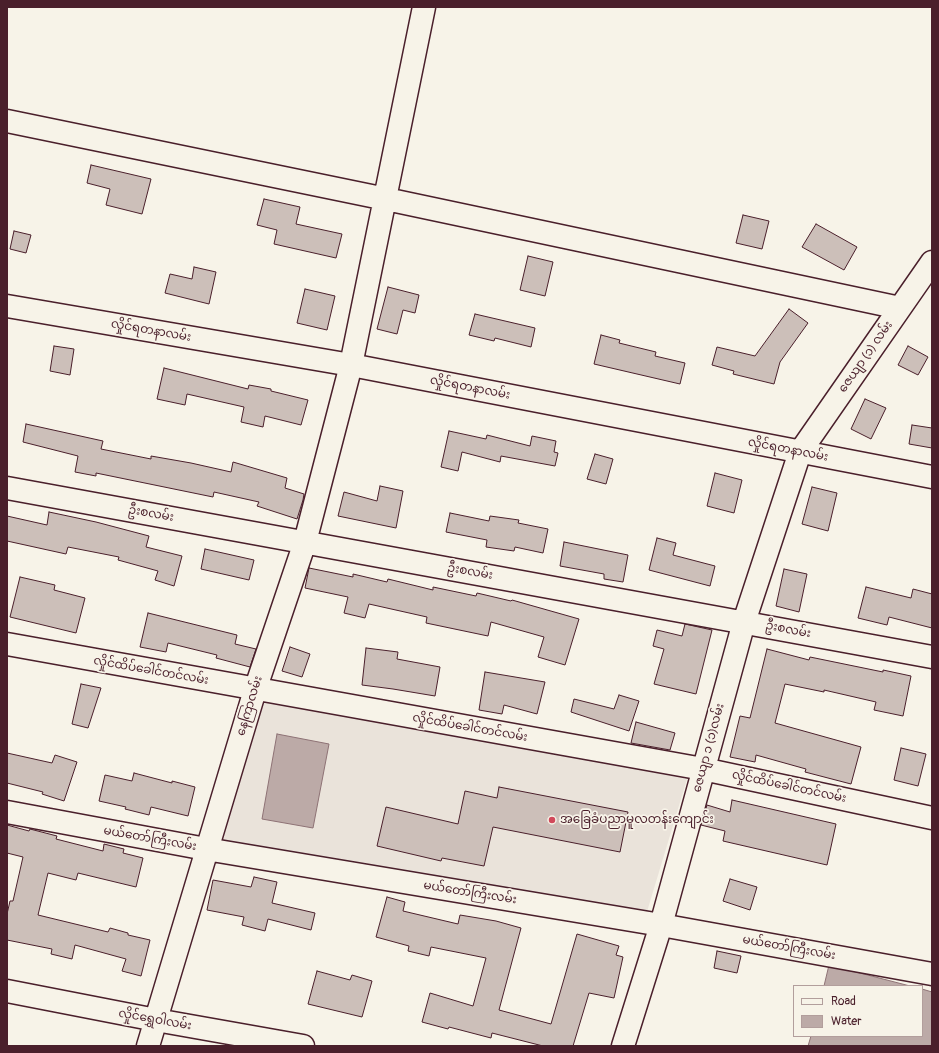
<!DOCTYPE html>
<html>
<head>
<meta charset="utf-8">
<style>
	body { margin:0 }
	#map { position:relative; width:939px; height:1053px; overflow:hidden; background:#f7f3e8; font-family:Pangolin,sans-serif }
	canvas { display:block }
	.frame { position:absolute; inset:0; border:8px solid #4a1f2b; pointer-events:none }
	.legend { position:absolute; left:793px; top:985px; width:130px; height:52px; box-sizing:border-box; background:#f7f3e8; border:1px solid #b29e9c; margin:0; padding:5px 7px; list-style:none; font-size:12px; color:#4a1f2b }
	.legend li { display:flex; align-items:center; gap:8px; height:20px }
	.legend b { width:20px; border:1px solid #b29e9c }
</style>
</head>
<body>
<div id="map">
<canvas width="939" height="1053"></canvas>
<div class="frame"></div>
<ul class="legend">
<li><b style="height:5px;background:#f7f3e8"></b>Road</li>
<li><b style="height:11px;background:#bcaaa7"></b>Water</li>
</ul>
</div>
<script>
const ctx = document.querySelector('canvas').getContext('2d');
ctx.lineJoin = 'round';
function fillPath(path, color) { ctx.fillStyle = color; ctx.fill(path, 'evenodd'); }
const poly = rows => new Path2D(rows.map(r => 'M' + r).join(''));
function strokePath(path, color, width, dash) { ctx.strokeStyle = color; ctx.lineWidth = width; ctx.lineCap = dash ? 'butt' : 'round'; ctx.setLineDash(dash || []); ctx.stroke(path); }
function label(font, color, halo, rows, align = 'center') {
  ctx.font = font + ' Pangolin,"Noto Sans Myanmar",sans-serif'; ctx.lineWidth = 3.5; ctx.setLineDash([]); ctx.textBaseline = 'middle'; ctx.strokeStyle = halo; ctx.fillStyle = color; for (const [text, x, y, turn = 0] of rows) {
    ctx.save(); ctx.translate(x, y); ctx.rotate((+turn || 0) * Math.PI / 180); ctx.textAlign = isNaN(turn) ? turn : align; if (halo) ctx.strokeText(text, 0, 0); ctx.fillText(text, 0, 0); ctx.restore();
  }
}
fillPath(poly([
	[261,696,687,779,646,915,221,846]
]), '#eae3da');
const water = poly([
	[277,734,329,744,313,828,262,819,277,734],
	[829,965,910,986,824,986,829,965],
	[922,989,932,992,932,1046,808,1046,811,1036,922,1036,922,989]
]);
fillPath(water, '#bcaaa7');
strokePath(water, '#8e7275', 1);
const building = poly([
	[91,165,151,179,142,214,106,205,110,189,87,183,91,165],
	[264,199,300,207,296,224,342,234,336,258,274,244,277,230,257,225,264,199],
	[743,215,769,221,762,249,736,243,743,215],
	[816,224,857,247,844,270,802,247,816,224],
	[14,231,31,235,26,253,10,249,14,231],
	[528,256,553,262,545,296,520,290,528,256],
	[194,267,216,272,209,304,165,293,170,274,192,279,194,267],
	[388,287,419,295,415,313,403,310,397,334,377,329,388,287],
	[305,289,335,296,327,330,297,323,305,289],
	[789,309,808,323,780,362,774,384,733,374,734,371,712,365,717,347,755,356,789,309],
	[475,314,535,328,531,347,495,338,494,341,469,335,475,314],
	[601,335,620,340,619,343,656,352,655,356,685,363,680,384,594,364,601,335],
	[54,346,74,349,70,375,50,371,54,346],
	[908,346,928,357,918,375,898,365,908,346],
	[164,368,248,389,249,385,271,389,271,391,308,400,301,425,265,416,263,427,241,422,244,407,187,394,185,405,157,399,164,368],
	[865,399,886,408,871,439,851,429,865,399],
	[26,424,103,441,101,449,151,459,151,456,191,463,231,472,233,462,287,478,285,488,304,494,303,500,297,519,257,506,259,502,214,492,213,497,96,473,96,476,75,472,78,456,23,442,26,424],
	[912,425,932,428,932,448,909,444,912,425],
	[449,431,486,439,487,435,530,446,532,436,556,441,554,452,558,453,555,466,501,456,500,462,462,452,458,471,441,467,449,431],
	[595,454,613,459,606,484,587,479,595,454],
	[715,473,742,480,734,513,707,506,715,473],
	[380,486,403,491,396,528,338,516,344,492,377,501,380,486],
	[812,487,837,493,828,531,802,524,812,487],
	[49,512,96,522,149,536,146,547,182,556,174,586,155,580,158,571,118,560,119,557,68,547,66,554,7,541,7,516,47,525,49,512],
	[450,513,489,521,490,516,519,520,518,523,548,529,543,553,515,547,514,551,486,547,487,540,446,532,450,513],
	[657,538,676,543,673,555,715,566,710,586,649,570,657,538],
	[564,542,628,555,623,582,604,579,604,574,560,566,564,542],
	[205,549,254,560,249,580,201,569,205,549],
	[309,568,353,577,353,574,387,582,388,579,433,590,433,587,476,596,477,593,511,601,512,600,579,619,565,665,538,657,544,637,491,622,488,636,426,623,427,617,369,604,365,618,344,613,348,597,305,588,309,568],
	[784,569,807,574,799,612,776,606,784,569],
	[20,577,55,585,54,590,85,598,76,633,10,617,20,577],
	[866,587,911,598,913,589,932,594,932,628,889,617,887,625,858,618,866,587],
	[148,613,237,635,235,644,256,649,250,667,216,658,217,655,168,643,166,652,140,647,148,613],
	[685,624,712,630,696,694,654,684,664,649,653,646,657,630,682,636,685,624],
	[290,647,310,654,302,677,282,671,290,647],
	[366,648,398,652,397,659,440,667,435,696,393,689,362,685,366,648],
	[767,649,809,660,810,657,883,672,883,670,911,676,903,716,874,710,876,702,824,690,824,692,785,684,775,723,861,747,851,784,805,772,806,769,756,755,755,762,730,757,740,716,750,718,767,649],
	[485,672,545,682,537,714,504,705,502,714,479,710,485,672],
	[81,684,101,688,88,728,72,724,81,684],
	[619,695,639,701,629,731,571,712,574,699,614,709,619,695],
	[636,722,675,733,670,750,631,743,636,722],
	[901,748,926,754,918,786,894,780,901,748],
	[7,753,52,763,55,755,77,762,64,801,42,794,43,792,7,783,7,753],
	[134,773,172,783,172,781,195,787,188,816,151,807,149,815,125,809,126,807,99,801,105,775,132,781,134,773],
	[499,787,628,812,620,852,493,827,484,866,442,858,441,861,377,846,386,807,458,824,465,791,497,798,499,787],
	[732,800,836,824,827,865,723,841,725,831,701,825,707,805,730,812,732,800],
	[7,825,29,831,30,829,57,836,56,839,103,851,104,844,124,849,123,853,143,858,136,887,78,873,76,880,48,873,38,915,108,932,110,928,128,933,128,935,150,940,141,976,122,971,126,959,75,945,72,959,51,954,52,949,7,940,7,914,10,901,13,901,23,857,7,853,7,825],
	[254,877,277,882,272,903,315,913,311,930,268,919,265,931,242,925,244,917,207,910,213,880,251,887,254,877],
	[730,879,757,887,750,910,723,901,730,879],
	[387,897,405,902,403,911,458,924,460,915,496,921,521,928,499,1010,551,1024,577,934,619,946,616,955,623,957,614,998,589,993,573,1046,543,1046,492,1033,491,1038,449,1027,448,1029,422,1022,430,993,473,1006,486,958,431,947,429,956,408,951,409,946,376,937,387,897],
	[717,951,741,956,737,973,714,968,717,951],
	[317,971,350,980,352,975,372,981,362,1017,308,1004,317,971]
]);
fillPath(building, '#ccbfb9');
strokePath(building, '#4a1f2b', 1);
const minor = poly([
	[7,121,386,199,900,308],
	[7,306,351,365,932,477],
	[7,488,932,657],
	[7,644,703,769,932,818],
	[7,812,206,849,661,925,932,974],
	[7,991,156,1020,303,1046],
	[148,1046,255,690,305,542,351,365,424,7],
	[623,1046,661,925,744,622,800,452,932,262]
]);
strokePath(minor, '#4a1f2b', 25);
strokePath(minor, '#f7f3e8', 22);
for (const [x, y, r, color] of [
	[552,820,4,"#d1495b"]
]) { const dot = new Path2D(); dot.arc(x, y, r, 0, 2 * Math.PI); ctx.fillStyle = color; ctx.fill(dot); strokePath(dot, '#f7f3e8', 1.5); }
label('12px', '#4a1f2b', '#f7f3e8', [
	["လှိုင်ရတနာလမ်း",151,331,10],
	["ဇေယျာ (၁) လမ်း",866,357,-55],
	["လှိုင်ရတနာလမ်း",470,388,11],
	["လှိုင်ရတနာလမ်း",788,450,11],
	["ဦးစလမ်း",151,514,10],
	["ဦးစလမ်း",470,572,10],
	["ဦးစလမ်း",788,630,11],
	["လှိုင်ထိပ်ခေါင်တင်လမ်း",151,671,10],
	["နေကြာလမ်း",250,706,-73],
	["လှိုင်ထိပ်ခေါင်တင်လမ်း",470,728,10],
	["ဇေယျာ ၁ (၁)လမ်း",709,748,-75],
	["လှိုင်ထိပ်ခေါင်တင်လမ်း",789,787,12],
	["မယ်တော်ကြီးလမ်း",150,839,10],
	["မယ်တော်ကြီးလမ်း",470,893,9],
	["မယ်တော်ကြီးလမ်း",789,948,10],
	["လှိုင်ရွှေဝါလမ်း",155,1020,10]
]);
label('12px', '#4a1f2b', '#f7f3e8', [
	["အခြေခံပညာမူလတန်းကျောင်း",560,820]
], 'left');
</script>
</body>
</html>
